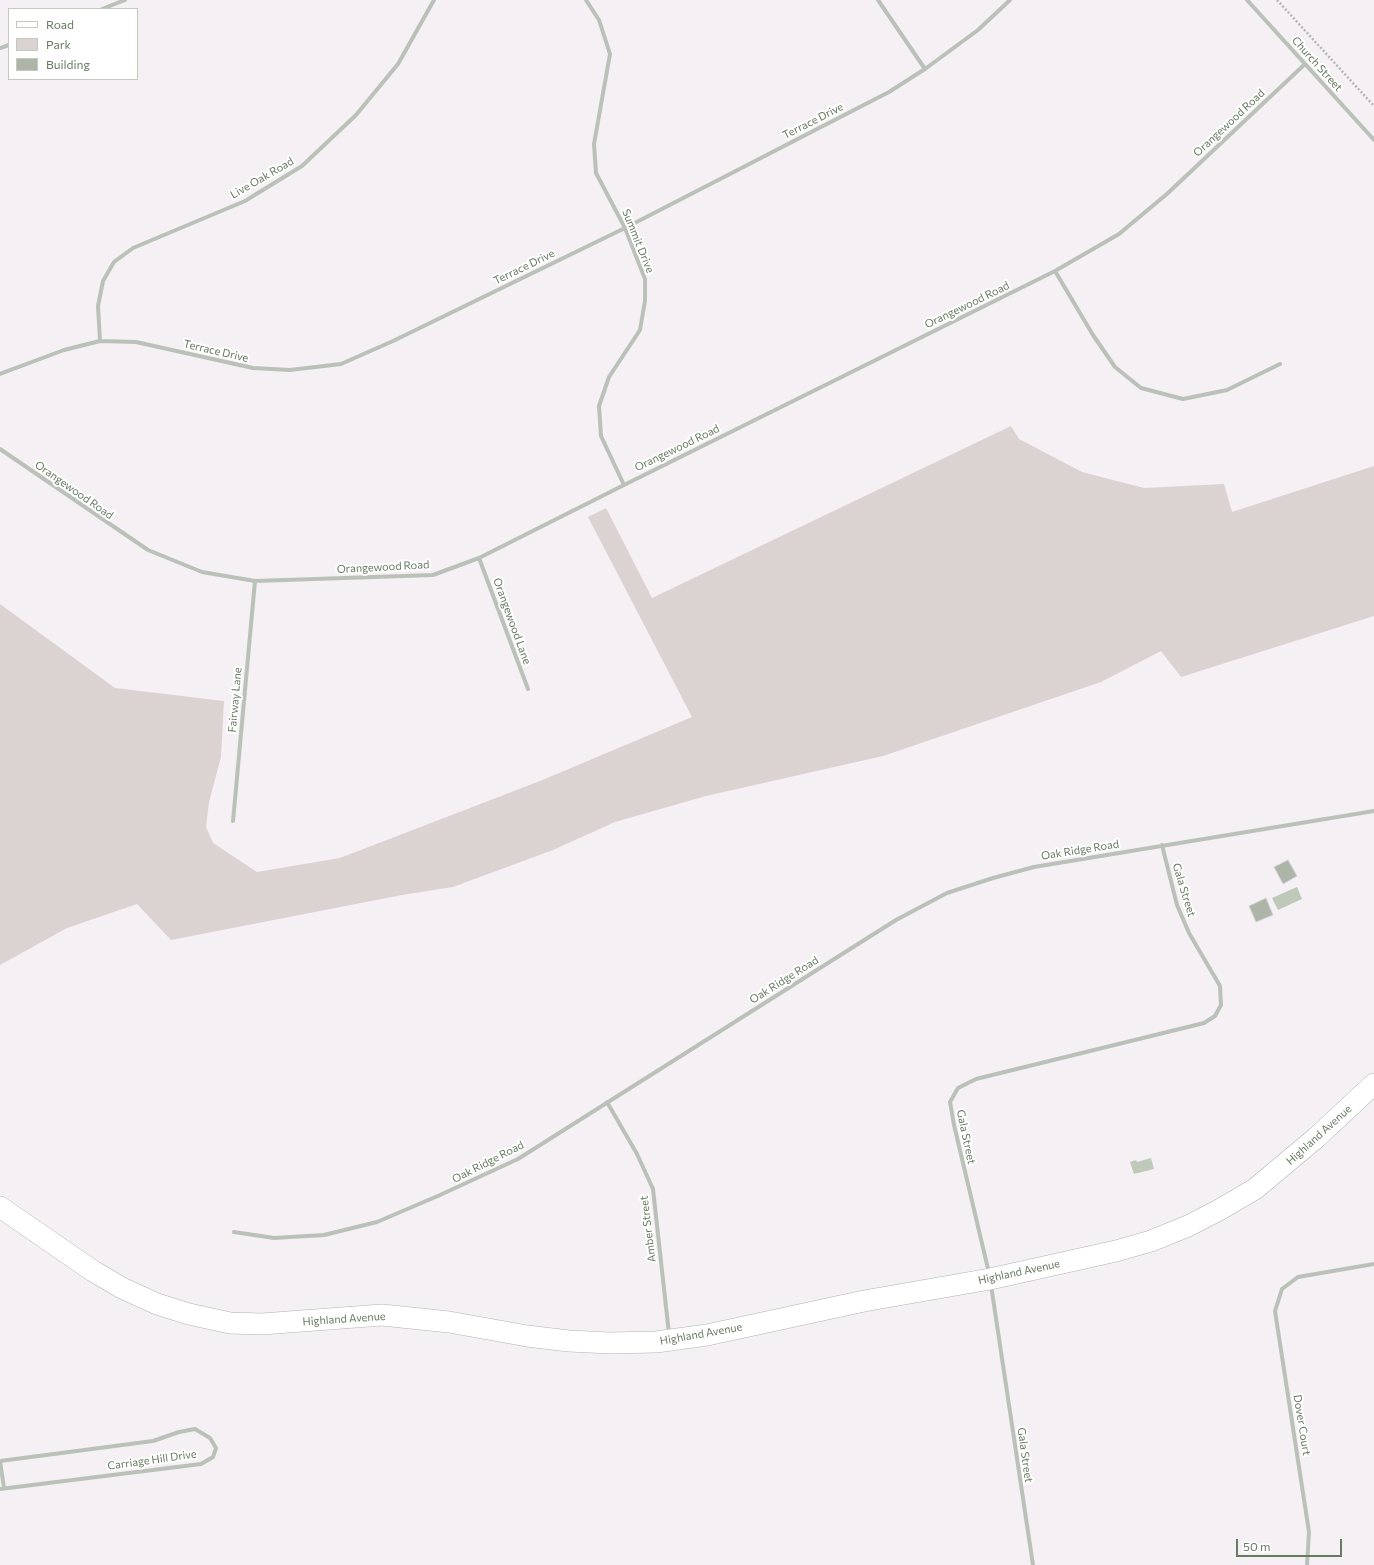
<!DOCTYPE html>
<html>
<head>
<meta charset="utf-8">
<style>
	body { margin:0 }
	#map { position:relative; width:1374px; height:1565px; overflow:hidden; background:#f4f0f3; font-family:Commissioner,sans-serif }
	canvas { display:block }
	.legend { position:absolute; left:8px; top:8px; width:130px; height:72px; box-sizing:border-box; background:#fff; border:1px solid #c2cabf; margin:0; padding:5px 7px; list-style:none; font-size:12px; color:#667b60 }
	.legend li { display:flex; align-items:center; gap:8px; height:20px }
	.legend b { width:20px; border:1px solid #c2cabf }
	.scale { position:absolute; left:1236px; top:1539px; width:106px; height:18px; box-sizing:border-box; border:2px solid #667b60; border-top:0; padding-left:5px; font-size:12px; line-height:14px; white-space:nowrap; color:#667b60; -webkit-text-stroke:3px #fff; paint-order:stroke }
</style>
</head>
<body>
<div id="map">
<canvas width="1374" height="1565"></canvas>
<ul class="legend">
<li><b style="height:5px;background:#fff"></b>Road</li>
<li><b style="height:11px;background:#dbd3d2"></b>Park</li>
<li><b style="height:11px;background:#acb5a8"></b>Building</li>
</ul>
<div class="scale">50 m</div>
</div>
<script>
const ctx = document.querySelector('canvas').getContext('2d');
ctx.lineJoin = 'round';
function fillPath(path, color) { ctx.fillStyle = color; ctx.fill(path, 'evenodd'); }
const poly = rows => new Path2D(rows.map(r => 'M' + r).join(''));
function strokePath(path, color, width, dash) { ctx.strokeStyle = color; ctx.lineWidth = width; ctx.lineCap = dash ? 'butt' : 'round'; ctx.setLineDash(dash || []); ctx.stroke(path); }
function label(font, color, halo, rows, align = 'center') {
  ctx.font = font + ' Commissioner,sans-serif'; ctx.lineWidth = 4; ctx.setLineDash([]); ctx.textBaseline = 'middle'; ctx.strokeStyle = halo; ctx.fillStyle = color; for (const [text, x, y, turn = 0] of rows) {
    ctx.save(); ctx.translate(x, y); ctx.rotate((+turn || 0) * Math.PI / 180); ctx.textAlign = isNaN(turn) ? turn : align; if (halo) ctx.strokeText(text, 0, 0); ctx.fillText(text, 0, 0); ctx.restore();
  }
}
fillPath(poly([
	[1011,426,1019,439,1082,472,1144,488,1224,484,1232,512,1374,466,1374,616,1181,677,1161,651,1101,682,883,756,706,796,615,822,553,850,453,887,402,895,171,940,137,904,67,928,0,965,0,604,115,688,224,701,221,757,209,802,206,827,213,843,257,872,340,858,540,781,692,717,588,517,606,508,652,598]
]), '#dbd3d2');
fillPath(poly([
	[1297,887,1302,899,1278,910,1272,898],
	[1151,1158,1154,1169,1134,1174,1130,1162,1136,1160,1137,1162]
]), '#bfc9ba');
const building = poly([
	[1288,860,1297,876,1283,884,1274,867,1288,860],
	[1266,898,1273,915,1256,922,1249,906,1266,898]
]);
fillPath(building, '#acb5a8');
strokePath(building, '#d5d3d5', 1);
const secondary = poly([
	[0,1207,93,1271,122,1288,157,1304,189,1314,230,1323,262,1324,382,1315,449,1322,527,1336,569,1341,610,1343,656,1342,707,1335,864,1301,990,1279,1116,1251,1151,1241,1188,1226,1219,1210,1255,1189,1317,1137,1374,1084]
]);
strokePath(secondary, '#adb6ab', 22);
strokePath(poly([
	[1277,0,1374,106]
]), '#b2b8b1', 2.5, [2, 2]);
strokePath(poly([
	[586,0,599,20,610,54,594,144,596,173,625,228,645,279,645,301,640,330,609,377,599,406,601,436,624,485],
	[878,0,925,69],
	[1247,0,1374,140],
	[102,9,125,0],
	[0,48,9,45],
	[1055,271,1093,335,1115,367,1141,388,1183,399,1227,390,1280,364],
	[100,341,98,306,103,281,114,262,133,248,245,201,302,166,356,115,398,64,434,0],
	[0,374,64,350,100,341,136,342,253,368,290,370,341,364,393,341,625,228,889,92,925,69,978,30,1010,0],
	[0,449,148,550,202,572,255,581,433,575,479,558,624,485,1055,271,1119,234,1168,193,1305,64],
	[479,558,528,689],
	[233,821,255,581],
	[607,1102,637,1154,653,1189,669,1334],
	[234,1232,274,1238,324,1235,377,1222,440,1195,518,1159,896,920,947,893,993,878,1034,867,1374,811],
	[989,1273,954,1125,950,1102,958,1088,976,1079,1204,1023,1215,1016,1221,1005,1220,986,1189,933,1177,905,1162,845],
	[991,1285,1033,1565],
	[0,1461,153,1441,179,1432,195,1429,210,1438,216,1448,213,1457,201,1464,0,1489],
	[0,1461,4,1488],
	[1307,1565,1309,1532,1275,1311,1282,1289,1298,1277,1374,1264]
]), '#bac1b8', 4);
strokePath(secondary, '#fff', 21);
label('11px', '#667b60', '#fff', [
	["Church Street",1317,64,48],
	["Terrace Drive",813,121,-27],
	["Orangewood Road",1229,123,-43],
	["Live Oak Road",262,178,-30],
	["Summit Drive",638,241,68],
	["Terrace Drive",524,267,-26],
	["Orangewood Road",967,305,-26],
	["Terrace Drive",216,351,13],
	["Orangewood Road",677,448,-26],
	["Orangewood Road",74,490,35],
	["Orangewood Road",383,567,-3],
	["Orangewood Lane",512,621,70],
	["Fairway Lane",235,700,-85],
	["Oak Ridge Road",1080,850,-9],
	["Gala Street",1184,890,73],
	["Oak Ridge Road",784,980,-32],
	["Highland Avenue",1319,1135,-42],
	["Gala Street",966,1137,78],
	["Oak Ridge Road",488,1162,-27],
	["Amber Street",648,1229,-97],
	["Highland Avenue",1019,1272,-12],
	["Highland Avenue",344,1319,-4],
	["Highland Avenue",701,1334,-10],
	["Dover Court",1302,1425,81],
	["Gala Street",1025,1455,82],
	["Carriage Hill Drive",152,1460,-8]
]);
</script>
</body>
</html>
